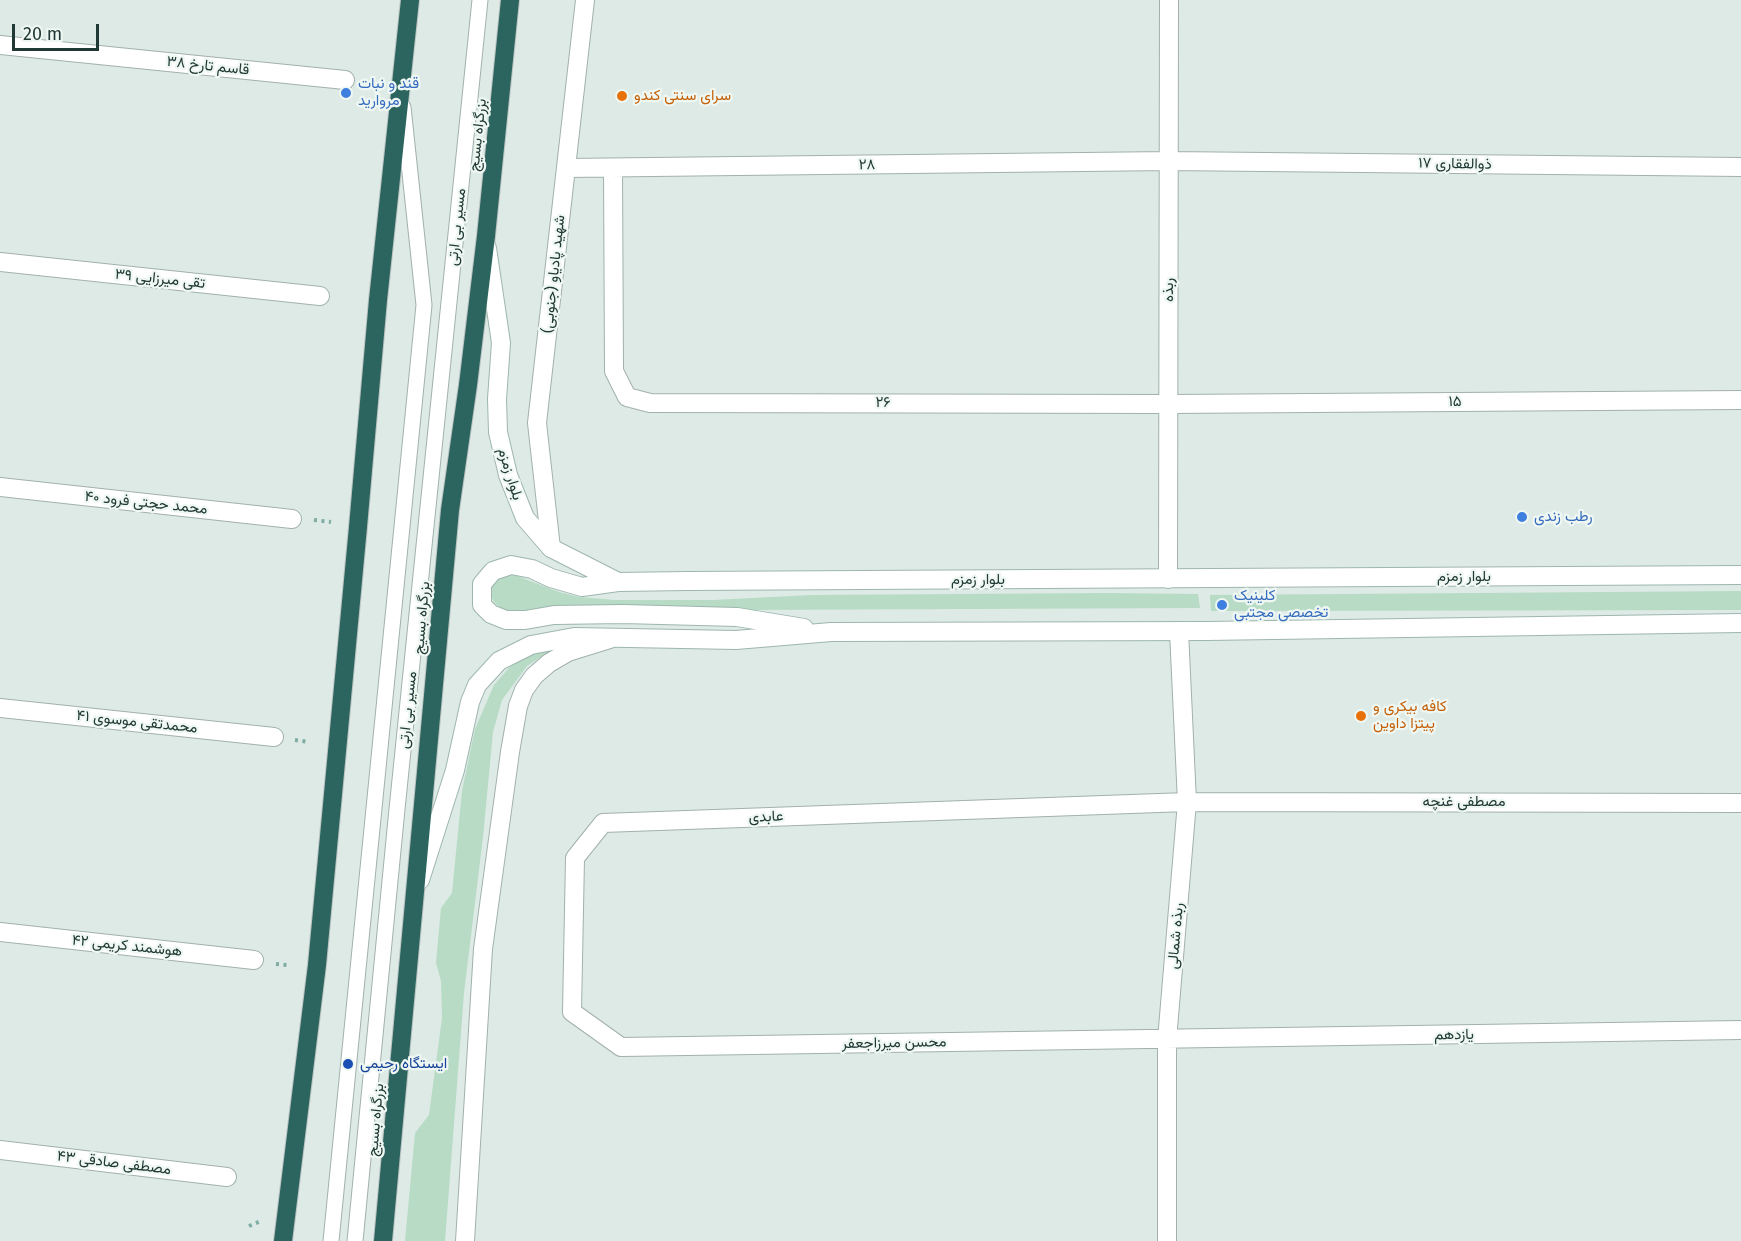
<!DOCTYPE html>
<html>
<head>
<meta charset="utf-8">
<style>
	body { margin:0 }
	#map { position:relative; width:1741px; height:1241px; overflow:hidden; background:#deeae6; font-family:"Fira Sans",sans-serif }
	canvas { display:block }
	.scale { position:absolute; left:12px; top:24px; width:87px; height:27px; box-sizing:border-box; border:3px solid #203935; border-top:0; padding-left:8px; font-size:18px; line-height:21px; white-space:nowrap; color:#203935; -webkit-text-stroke:4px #eff7f3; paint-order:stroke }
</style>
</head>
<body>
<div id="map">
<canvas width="1741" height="1241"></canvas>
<div class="scale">20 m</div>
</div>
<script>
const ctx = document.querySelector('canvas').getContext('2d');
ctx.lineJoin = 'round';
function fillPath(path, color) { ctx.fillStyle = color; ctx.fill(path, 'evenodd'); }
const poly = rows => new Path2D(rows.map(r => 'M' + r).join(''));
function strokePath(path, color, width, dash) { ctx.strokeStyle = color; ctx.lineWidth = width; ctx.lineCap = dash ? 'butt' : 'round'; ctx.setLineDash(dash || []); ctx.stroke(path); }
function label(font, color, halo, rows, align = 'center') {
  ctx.font = font + ' "Fira Sans",Vazirmatn,sans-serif'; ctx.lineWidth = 4.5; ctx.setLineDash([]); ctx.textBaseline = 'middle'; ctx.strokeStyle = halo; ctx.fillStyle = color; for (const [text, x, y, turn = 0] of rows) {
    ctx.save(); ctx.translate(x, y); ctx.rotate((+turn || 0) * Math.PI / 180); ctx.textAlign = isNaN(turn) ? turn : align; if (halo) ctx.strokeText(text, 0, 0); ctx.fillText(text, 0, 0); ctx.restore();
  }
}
fillPath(poly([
	[509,575,517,576,559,592,579,597,614,600,713,600,812,595,1109,593,1198,594,1200,608,740,610,694,607,556,606,518,612,508,612,500,608,494,602,490,594,492,586,496,581,501,577],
	[1741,591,1741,610,1732,610,1211,611,1210,595],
	[561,648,541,657,527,666,502,700,493,732,483,837,464,993,445,1241,405,1241,415,1133,429,1115,442,1018,441,981,436,963,441,908,452,893,462,791,475,729,494,685,509,668,521,659,537,652]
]), '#b7dbc4');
const lane = poly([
	[331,1241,424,305,403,107],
	[355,1241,397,809,480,0]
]);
const street = poly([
	[0,45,345,80],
	[566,168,1169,161,1741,167],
	[613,168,614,371,627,397,650,403,1169,404,1741,400],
	[0,262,320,296],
	[0,487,292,519],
	[551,548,537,423,585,0],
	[1168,579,1169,0],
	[0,708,274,737],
	[1741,803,1187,802,603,823,575,858,572,1012,621,1047,1741,1030],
	[0,932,254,960],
	[0,1150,227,1177],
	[465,1241,483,949,510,752,518,706,524,690,534,676,549,663,568,652,610,639],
	[1167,1241,1167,1040,1187,802,1179,631]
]);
const secondary = poly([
	[487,248,501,343,497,399,498,432,508,475,525,518,551,548,618,582,687,581,1741,575],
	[618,582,582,587,551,578,532,569,511,565,493,571,482,584,482,605,491,614,506,620,525,620,554,615,623,614,737,617,804,628],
	[420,880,455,770,470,702,477,685,499,661,531,645,574,637,736,640,831,632,1207,631,1741,623]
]);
const highway = poly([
	[283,1241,317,965,358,527,378,300,410,0],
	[383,1241,450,510,468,385,486,236,510,0]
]);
strokePath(lane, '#a1b1ad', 17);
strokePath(street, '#a1b1ad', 20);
strokePath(secondary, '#9eb6af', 20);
strokePath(highway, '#bcc4c2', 20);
strokePath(poly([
	[314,520,331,522],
	[295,740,309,742],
	[276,964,287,965],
	[249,1226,261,1221]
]), '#7fada4', 4, [3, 4.5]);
strokePath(lane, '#fff', 15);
strokePath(street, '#fff', 18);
strokePath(secondary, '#fff', 18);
strokePath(highway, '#2c655f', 18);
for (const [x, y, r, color] of [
	[346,93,6,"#3f7fe0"],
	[622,96,6,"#e8710a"],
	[1522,517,6,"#3f7fe0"],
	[1222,605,6,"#3f7fe0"],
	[1361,716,6,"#e8710a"],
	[348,1064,6,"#1a4fb4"]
]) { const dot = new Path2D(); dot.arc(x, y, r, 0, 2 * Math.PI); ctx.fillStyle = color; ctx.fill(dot); strokePath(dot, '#eff7f3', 2); }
label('15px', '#203935', '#eff7f3', [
	["قاسم تارخ ۳۸",208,66,6],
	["بزرگراه بسیج",478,135,-84],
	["ذوالفقاری ۱۷",1455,164,1],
	["۲۸",867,165,-1],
	["مسیر بی ارتی",457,227,-84],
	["شهید پادیاو (جنوبی)",554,274,-84],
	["تقی میرزایی ۳۹",160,279,6],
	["ربذه",1169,290,-90],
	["۱۵",1455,402],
	["۲۶",883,403],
	["بلوار زمزم",510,474,73],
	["محمد حجتی فرود ۴۰",146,503,6],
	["بلوار زمزم",1464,577],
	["بلوار زمزم",978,580],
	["بزرگراه بسیج",422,618,-85],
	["مسیر بی ارتی",408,710,-84],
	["محمدتقی موسوی ۴۱",137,722,6],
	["مصطفی غنچه",1464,802],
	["عابدی",766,817,-2],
	["ربذه شمالی",1176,936,-85],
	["هوشمند کریمی ۴۲",127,946,6],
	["یازدهم",1454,1035,-1],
	["محسن میرزاجعفر",894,1043,-1],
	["بزرگراه بسیج",376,1120,-85],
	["مصطفی صادقی ۴۳",114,1163,7]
]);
label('15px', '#366cbe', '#eff7f3', [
	["قند و نبات",358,84],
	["مروارید",358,101],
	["رطب زندی",1534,517],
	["کلینیک",1234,596],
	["تخصصی مجتبی",1234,613]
], 'left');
label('15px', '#c56008', '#eff7f3', [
	["سرای سنتی کندو",634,96],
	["کافه بیکری و",1373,707],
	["پیتزا داوین",1373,724]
], 'left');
label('15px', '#164399', '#eff7f3', [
	["ایستگاه رحیمی",360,1064]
], 'left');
</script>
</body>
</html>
